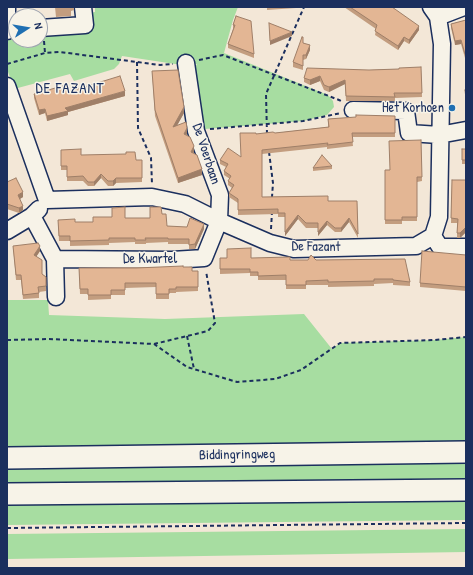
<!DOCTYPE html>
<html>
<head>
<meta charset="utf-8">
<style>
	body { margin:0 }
	#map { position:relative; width:473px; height:575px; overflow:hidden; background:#f3e7d7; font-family:"Patrick Hand",sans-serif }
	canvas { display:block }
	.frame { position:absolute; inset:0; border:8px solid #1b2f5e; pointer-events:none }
	.north { position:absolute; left:8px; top:8px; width:40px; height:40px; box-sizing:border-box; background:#f7f3e8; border:1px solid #9fa5b1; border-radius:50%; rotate:78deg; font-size:11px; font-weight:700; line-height:16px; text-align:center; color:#1b2f5e }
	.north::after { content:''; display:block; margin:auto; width:14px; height:18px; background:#1f6fb2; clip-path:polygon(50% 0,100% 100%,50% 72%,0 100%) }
</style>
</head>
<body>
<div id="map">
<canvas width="473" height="575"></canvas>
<div class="frame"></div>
<div class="north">N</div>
</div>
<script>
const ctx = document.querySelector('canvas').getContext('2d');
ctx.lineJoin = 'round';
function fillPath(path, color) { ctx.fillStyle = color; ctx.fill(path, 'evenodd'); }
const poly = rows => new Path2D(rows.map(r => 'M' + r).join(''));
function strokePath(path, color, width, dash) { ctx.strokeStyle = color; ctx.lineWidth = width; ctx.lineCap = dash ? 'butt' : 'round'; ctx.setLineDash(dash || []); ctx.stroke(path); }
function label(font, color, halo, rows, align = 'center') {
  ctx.font = font + ' "Patrick Hand",sans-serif'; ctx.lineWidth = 3; ctx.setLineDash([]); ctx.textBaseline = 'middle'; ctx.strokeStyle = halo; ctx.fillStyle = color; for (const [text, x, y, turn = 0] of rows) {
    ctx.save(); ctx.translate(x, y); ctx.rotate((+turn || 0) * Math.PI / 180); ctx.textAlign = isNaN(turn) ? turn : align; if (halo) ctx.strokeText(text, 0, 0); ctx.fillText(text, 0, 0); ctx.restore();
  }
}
fillPath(poly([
	[95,7,238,7,233,20,224,53,328,95,333,101,334,107,327,115,303,121,205,129,199,115,192,71,197,64,175,64,122,56,119,64,114,69,74,81,70,74,14,89,7,69,7,32,16,35,16,40,40,40,40,34,91,31,89,13,95,12],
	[7,300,48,300,49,315,165,319,304,314,332,349,340,343,435,340,466,337,466,447,7,450],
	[466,462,466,483,7,486,7,466],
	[466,499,466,520,7,525,7,500],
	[466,529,466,552,7,559,7,534]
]), '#a7dda1');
const minor = poly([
	[438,17,464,7],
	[40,28,85,25,83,7],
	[7,31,7,7],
	[7,86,47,200,152,197,185,204,219,221,270,243,294,249,416,246,433,236,439,217,442,44,438,17,431,7],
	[353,110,406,111,409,133,439,135,466,130],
	[32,216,55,259,172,260,204,258,219,221,220,195,196,131,186,63],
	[7,231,32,216,39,209],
	[433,236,440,247,466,247],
	[55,259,56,297]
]);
const major = poly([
	[7,458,466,452],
	[7,494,466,490]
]);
strokePath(minor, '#1b2f5e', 19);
strokePath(major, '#1b2f5e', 24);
strokePath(poly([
	[44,41,45,53],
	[199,60,223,55,339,100,343,102],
	[137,62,138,128,151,158,152,184],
	[7,64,45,53,60,52,160,65,173,64],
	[210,129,303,121,341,113],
	[267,134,266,94,304,7],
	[269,152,273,183,272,197],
	[271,229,272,212],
	[187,336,194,369],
	[7,340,49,339,154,344,187,367,237,382,275,379,301,370,340,343,435,340,466,337],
	[154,344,208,331,215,323,206,271],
	[7,528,466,523]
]), '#1b2f5e', 2, [4, 3]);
strokePath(minor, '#f7f3e8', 16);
strokePath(major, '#f7f3e8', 21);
fillPath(poly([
	[55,7,74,7,74,10,71,11,71,16,56,17],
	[267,7,296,7,296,8,267,10],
	[344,7,392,7,419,30,409,44,404,41,398,50,375,35,376,29],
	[236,16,254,54,254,58,228,48,228,44,233,29,233,25],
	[466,20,466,58,465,58,461,44,455,45,451,28,451,24],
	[303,43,310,50,306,59,303,60,303,70,293,67,293,62],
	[421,67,422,97,395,98,395,101,346,101,345,84,329,92,324,90,320,81,310,85,304,82,304,78,369,70,399,69],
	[152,71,184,113,177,125,187,134,186,135,194,152,193,153,202,175,178,183,155,116],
	[68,92,125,96,68,112,68,115,47,121,45,113,39,115,34,98,34,94],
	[395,116,395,137,352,137,353,146,327,149,327,147,262,154,262,197,328,201,357,201,358,238,349,222,341,232,335,232,327,225,318,236,318,228,306,228,298,219,285,236,285,217,278,217,278,214,238,215,238,203,229,197,229,193,232,188,228,185,228,181,230,179,224,175,224,171,226,167,220,164,220,160,241,157,256,134,275,133,328,127,328,119],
	[421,140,422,181,417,182,417,221,402,221,402,224,385,224,385,170,390,170],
	[462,149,466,149,466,164,462,164],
	[61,150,81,155,136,160,142,160,142,182,116,183,113,186,108,186,101,178,94,186,88,186,83,181,67,181,67,170,61,170],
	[332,166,332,169,313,171,313,168],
	[452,180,466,180,466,232,460,238,457,238,457,223,451,223],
	[7,182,23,197,20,199,23,210,19,213,7,209],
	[162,214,167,226,204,229,195,249,189,249,189,244,168,244,168,242,146,243,146,244,135,244,135,242,109,243,109,245,70,246,70,241,59,241,58,220,75,222,93,222,125,218,150,218],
	[13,246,40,251,36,257,42,274,46,277,46,291,39,292,39,298,23,299,21,280,16,280],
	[466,255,466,291,420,287,420,283],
	[220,258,251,258,290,260,316,260,410,282,410,286,393,285,393,283,374,284,374,286,328,287,328,285,306,285,306,289,286,289,286,280,258,280,258,276,250,276,250,273,220,274],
	[183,267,192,271,198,271,198,291,176,292,176,293,169,293,169,299,156,299,156,287,125,288,125,295,111,295,111,299,88,300,88,294,80,294,79,268]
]), '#c39d7f');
fillPath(poly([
	[419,26,419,30,409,44,409,40],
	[292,32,292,36,270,45,270,41],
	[404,37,404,41,398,50,398,46],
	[461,40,461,44,455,45,455,41],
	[310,45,310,50,306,59,306,55],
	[320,76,320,81,310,85,310,80],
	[345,80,345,84,329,92,329,87],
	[125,91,125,96,68,112,68,115,47,121,47,116,65,108],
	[184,107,184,113,173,133,173,127],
	[45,109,45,113,39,115,39,110],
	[187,128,187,134,184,139,184,134],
	[8,138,8,143,7,143,7,139],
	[194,146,194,152,191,158,191,152],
	[202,169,202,175,178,183,178,178],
	[101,174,101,178,94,186,94,182],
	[116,178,116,183,113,186,113,181],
	[23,192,23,197,18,200,18,195],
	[23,206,23,210,19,213,19,208],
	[298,215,298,219,285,236,285,232],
	[349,218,349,222,341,232,341,228],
	[327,221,327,225,318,236,318,232],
	[204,224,204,229,195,249,195,244],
	[466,227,466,232,460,238,460,233],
	[40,246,40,251,34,260,34,255]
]), '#9f7f68');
const building = poly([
	[350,7,392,7,419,26,409,40,404,37,398,46,375,31,377,25,350,7],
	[236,16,251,21,254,54,228,44,235,25,233,25,236,16],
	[466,20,466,53,465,54,461,40,455,41,451,24,466,20],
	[269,23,292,32,270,41,269,23],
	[302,37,303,37,303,43,310,45,306,55,303,55,303,66,293,62,302,37],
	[421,67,422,93,394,93,395,97,346,96,345,80,329,87,324,85,320,76,310,80,304,78,307,68,369,70,399,69,399,68,421,67],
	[178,70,184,107,173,127,186,122,187,128,184,134,190,137,194,146,191,152,197,155,202,169,178,178,155,110,152,71,178,70],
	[120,76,125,91,65,108,68,111,47,116,45,109,39,110,34,94,66,85,68,92,120,76],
	[465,90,466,90,466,99,465,90],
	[356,115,395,116,395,133,352,133,353,142,327,145,328,143,262,150,262,197,328,196,328,201,357,201,358,234,349,218,341,228,335,228,327,221,318,232,318,223,306,223,298,215,285,232,285,213,278,213,278,209,238,210,238,199,229,193,234,185,228,181,231,176,224,171,228,164,220,160,228,148,241,157,240,133,256,133,256,134,273,132,275,133,329,127,328,119,356,117,356,115],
	[421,140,422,177,417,177,417,217,402,217,402,220,385,220,385,170,390,170,389,141,421,140],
	[81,149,81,155,126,154,126,152,135,152,136,160,142,160,142,178,116,178,113,181,108,181,101,174,94,182,88,182,83,176,67,177,67,166,61,166,61,150,81,149],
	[462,149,466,149,466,160,462,160,462,149],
	[322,155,332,166,313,168,322,155],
	[16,178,23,192,18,195,23,206,19,208,7,204,7,182,16,178],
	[452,180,466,180,466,227,460,233,457,233,458,219,451,218,452,180],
	[125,207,125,218,150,218,150,207,161,207,162,214,166,214,167,226,187,227,190,218,204,224,195,244,189,245,189,239,168,239,168,238,145,238,146,240,135,240,135,238,109,238,109,240,70,241,70,236,59,236,58,220,75,219,75,222,93,222,93,217,112,217,112,208,125,207],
	[38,243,40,246,34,255,42,260,42,274,46,277,46,286,38,287,39,293,23,295,21,275,16,275,13,246,38,243],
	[251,248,251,258,290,257,290,260,308,260,311,255,316,260,405,259,410,282,393,280,393,279,374,279,374,281,328,282,328,280,306,281,306,285,286,285,286,275,258,276,258,272,250,272,250,269,220,269,220,258,227,258,227,249,251,248],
	[422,251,466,255,466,287,420,283,422,251],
	[183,266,183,267,192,267,192,271,198,271,198,287,176,287,176,289,169,289,169,294,156,294,156,283,125,283,125,290,111,290,111,295,88,295,88,289,80,289,79,268,136,268,183,266]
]);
fillPath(building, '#e3b694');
strokePath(building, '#9f7f68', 1);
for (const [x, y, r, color] of [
	[452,108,4,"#1f6fb2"]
]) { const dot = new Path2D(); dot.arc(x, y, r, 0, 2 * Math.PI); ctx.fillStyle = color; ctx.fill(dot); strokePath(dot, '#f7f3e8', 1.5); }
label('14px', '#1b2f5e', '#f7f3e8', [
	["Het Korhoen",444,108]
], 'right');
label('14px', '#1b2f5e', '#f7f3e8', [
	["De Voerbaan",206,154,72],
	["De Fazant",316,247,1],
	["De Kwartel",150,259],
	["Biddingringweg",237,455,-1]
]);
ctx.letterSpacing = '1px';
label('15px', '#1b2f5e', '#f7f3e8', [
	["DE FAZANT",70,89]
]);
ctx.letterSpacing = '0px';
</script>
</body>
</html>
